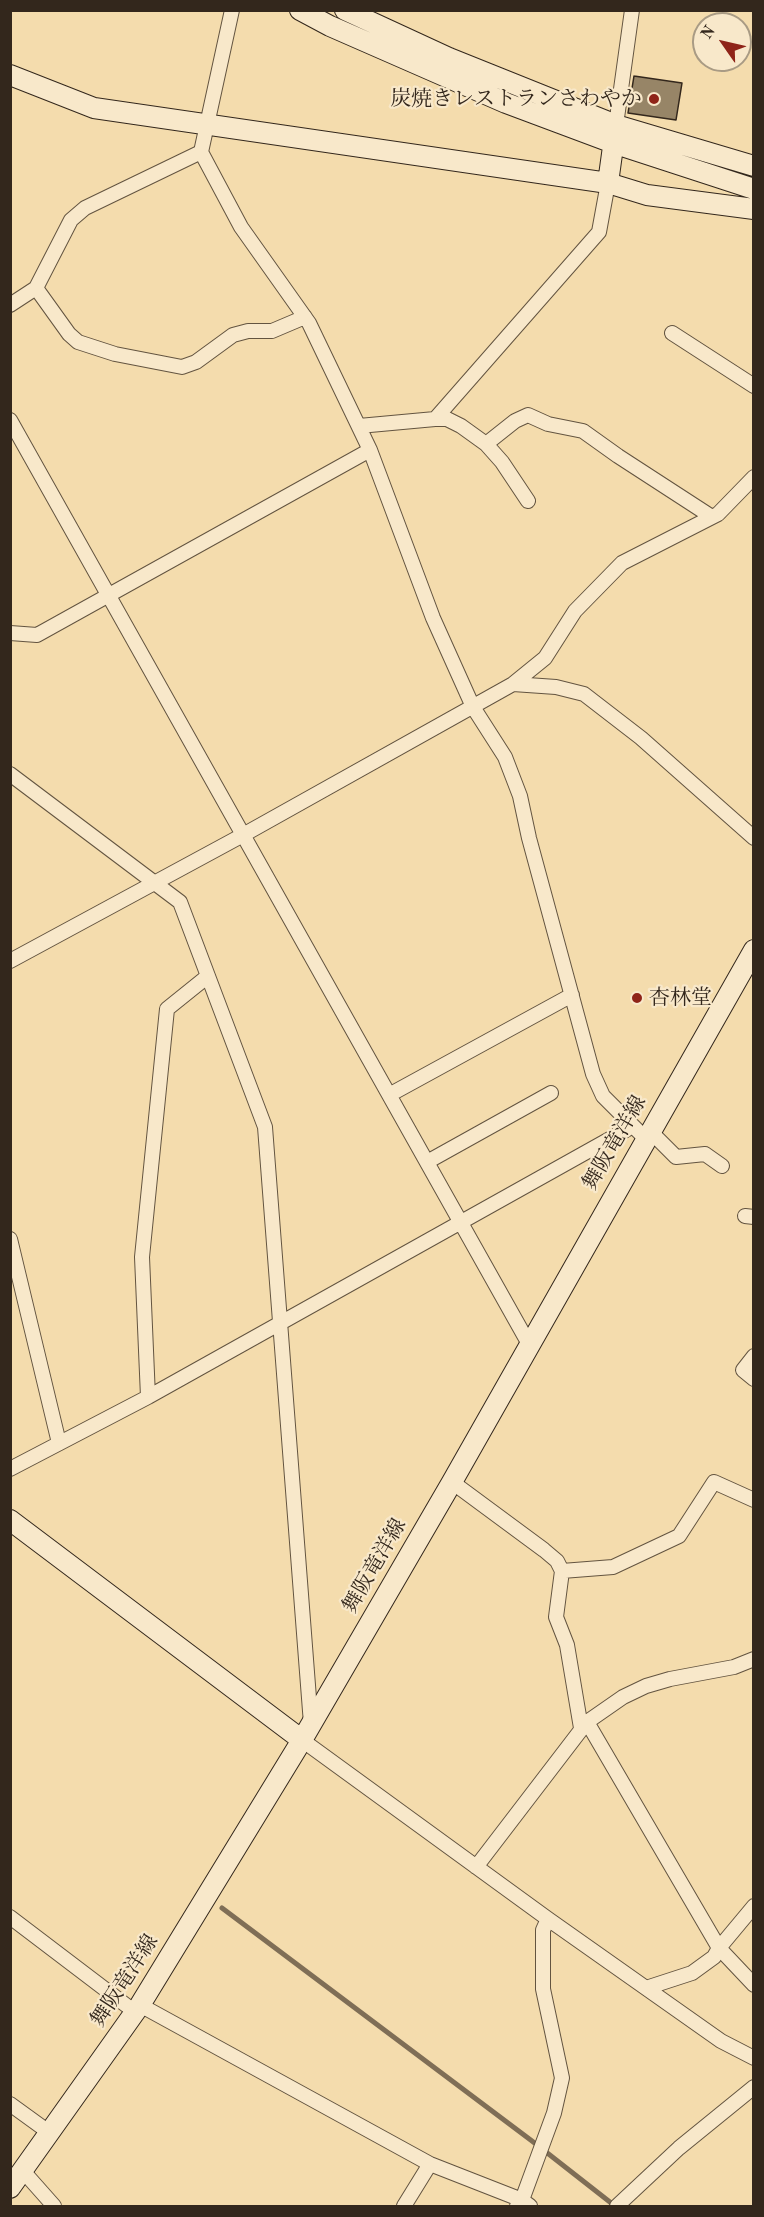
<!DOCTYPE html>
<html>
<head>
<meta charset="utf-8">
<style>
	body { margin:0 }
	#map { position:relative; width:764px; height:2217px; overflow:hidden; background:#f4dcad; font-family:"Old Standard TT",serif }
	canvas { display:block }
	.frame { position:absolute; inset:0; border:12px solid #33271c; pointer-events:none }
	.north { position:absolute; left:692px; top:12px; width:60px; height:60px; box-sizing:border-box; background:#f8e8ca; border:2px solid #a99b84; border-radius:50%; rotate:304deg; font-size:16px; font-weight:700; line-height:24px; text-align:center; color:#33271c }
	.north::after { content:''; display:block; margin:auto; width:21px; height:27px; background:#8f2418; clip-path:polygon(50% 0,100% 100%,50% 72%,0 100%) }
</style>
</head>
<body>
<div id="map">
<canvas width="764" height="2217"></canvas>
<div class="frame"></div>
<div class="north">N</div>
</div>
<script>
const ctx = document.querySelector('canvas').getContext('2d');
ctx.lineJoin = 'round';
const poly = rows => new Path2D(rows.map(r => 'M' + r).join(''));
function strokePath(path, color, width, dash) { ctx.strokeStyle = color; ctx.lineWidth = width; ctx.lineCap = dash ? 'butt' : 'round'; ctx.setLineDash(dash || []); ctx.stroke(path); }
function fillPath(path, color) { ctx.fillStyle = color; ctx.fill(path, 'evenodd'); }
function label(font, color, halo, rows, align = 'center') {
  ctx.font = font + ' "Old Standard TT","Noto Serif JP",serif'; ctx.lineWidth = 4.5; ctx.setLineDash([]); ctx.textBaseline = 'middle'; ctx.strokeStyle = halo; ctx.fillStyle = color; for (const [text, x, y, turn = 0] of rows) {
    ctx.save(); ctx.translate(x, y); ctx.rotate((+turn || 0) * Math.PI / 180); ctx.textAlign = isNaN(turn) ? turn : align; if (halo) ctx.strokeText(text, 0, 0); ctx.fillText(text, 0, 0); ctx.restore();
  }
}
strokePath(poly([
	[222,1908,532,2141,615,2206]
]), '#7f6e56', 5);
const building = poly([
	[634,76,682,83,676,120,628,113,634,76]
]);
fillPath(building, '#978567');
strokePath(building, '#33271c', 1.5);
const street = poly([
	[232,10,201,152,241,227,309,323,370,450,433,618,473,707,505,757,520,796,529,838,593,1074,603,1096,646,1139],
	[616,125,632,10],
	[36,288,69,334,78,342,115,354,182,367,196,362,233,335,248,331,272,331,305,317],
	[10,305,36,288,71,220,85,208,201,152],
	[672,333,754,386],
	[435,419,447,419,461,426,486,444,502,462,528,501],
	[10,420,529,1344],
	[359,426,435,419,599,232,608,183],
	[486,444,515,421,528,415,548,424,583,431,618,456,712,517],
	[10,633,37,635,370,450],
	[513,684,556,687,584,694,641,738,754,838],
	[10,774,180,902,265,1127,311,1724],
	[10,961,243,835,513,684,545,658,575,611,622,563,718,514,754,477],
	[389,1095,572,995],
	[650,1131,676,1157,705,1154,722,1166],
	[427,1162,551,1093],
	[745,1216,754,1217],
	[10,1239,59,1443],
	[754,1356,743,1370,754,1379],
	[148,1397,142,1257,167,1009,208,976],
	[10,1469,148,1397,633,1126],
	[452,1482,544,1550,557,1561,562,1571,556,1617,567,1645,581,1728],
	[562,1571,613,1567,679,1536,714,1482,754,1500],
	[587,1722,719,1948,754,1985],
	[302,1740,548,1919,721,2041,754,2058],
	[476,1867,587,1722,623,1697,646,1686,670,1679,734,1667,754,1659],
	[10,1917,135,2012],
	[646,1988,692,1973,714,1957,719,1948,754,1906],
	[140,2005,430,2164,522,2200,530,2206],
	[10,2104,50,2133],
	[23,2171,54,2206],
	[404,2206,430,2164],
	[517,2206,522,2200,554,2113,562,2078,543,1989,543,1930,548,1919],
	[617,2206,679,2148,754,2087]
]);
const secondary = poly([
	[300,10,330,26,506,103,613,143,754,189],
	[345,10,449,58,616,125,754,166],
	[10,75,94,108,608,183,647,195,754,209],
	[608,183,615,132],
	[10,1520,302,1740],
	[10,2188,140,2005,302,1740,452,1482,754,950]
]);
strokePath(street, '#635440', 16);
strokePath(secondary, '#33271c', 22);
strokePath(street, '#f8e8ca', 14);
strokePath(secondary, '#f8e8ca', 20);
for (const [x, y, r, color] of [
	[654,99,6,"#8f2418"],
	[637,998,6,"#8f2418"]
]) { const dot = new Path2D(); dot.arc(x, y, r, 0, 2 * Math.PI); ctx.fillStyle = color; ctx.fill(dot); strokePath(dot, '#f8e8ca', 2); }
label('21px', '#33271c', '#f8e8ca', [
	["炭焼きレストランさわやか",642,99],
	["杏林堂",649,998,"left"]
], 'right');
label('21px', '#33271c', '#f8e8ca', [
	["舞阪竜洋線",615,1143,-60],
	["舞阪竜洋線",375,1566,-60],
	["舞阪竜洋線",125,1981,-57]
]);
</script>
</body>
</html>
